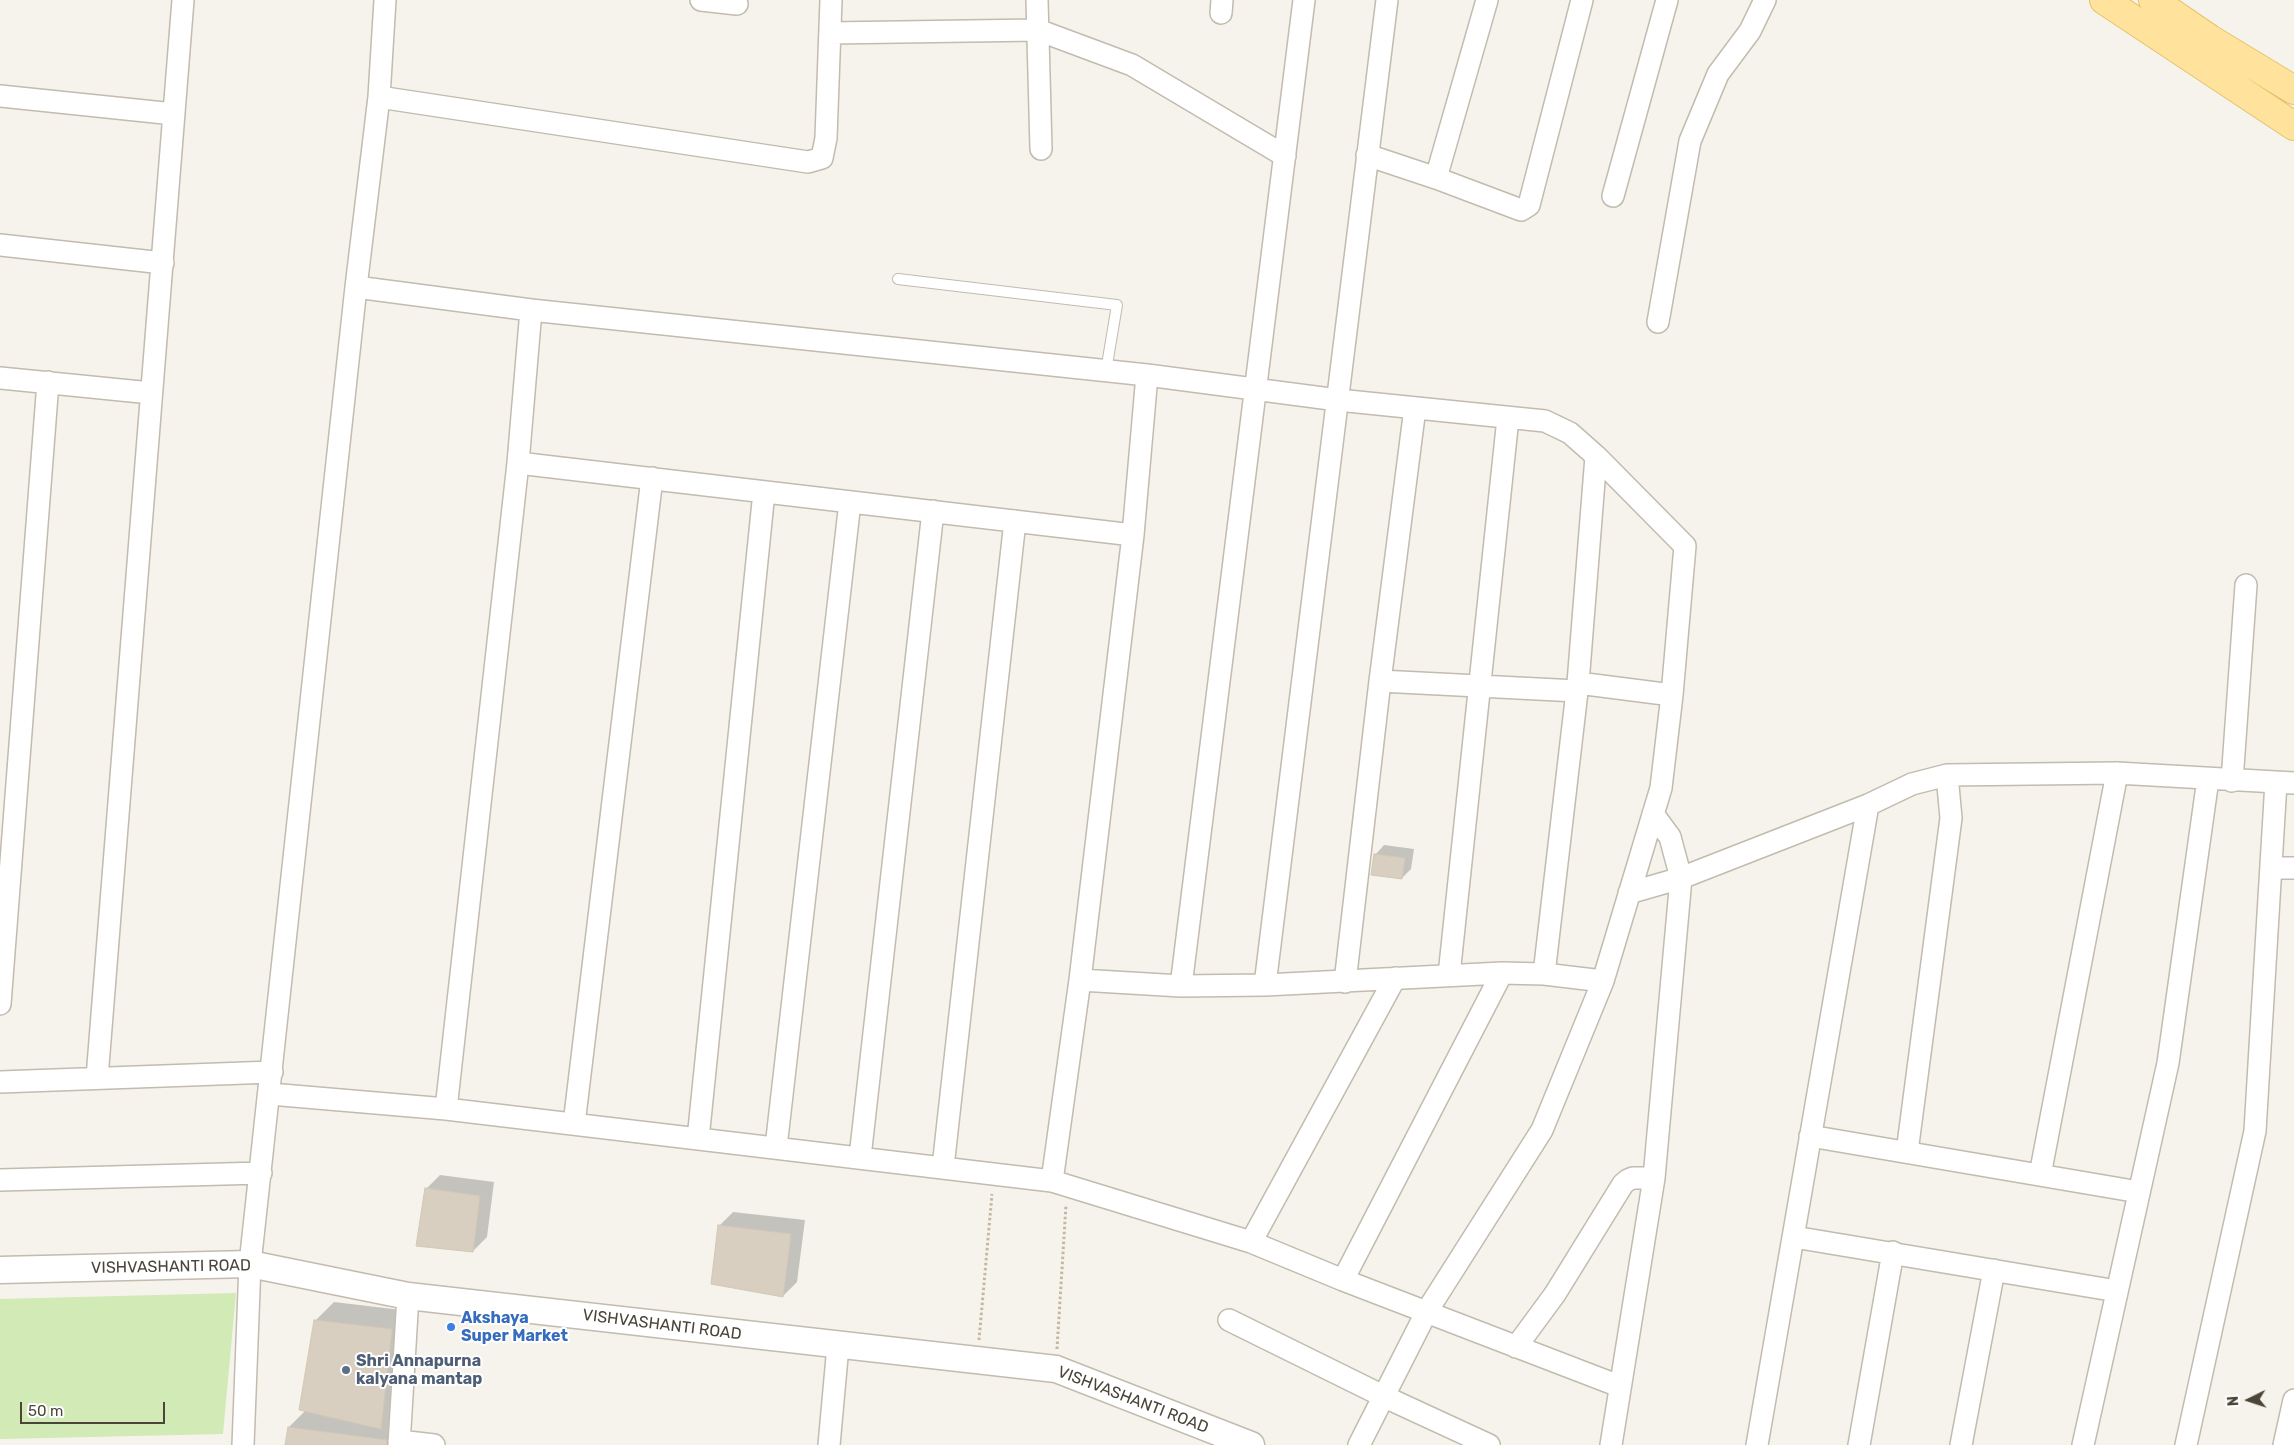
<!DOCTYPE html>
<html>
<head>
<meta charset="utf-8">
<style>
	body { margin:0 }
	#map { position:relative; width:2294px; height:1445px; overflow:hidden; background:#f6f3ec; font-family:Rubik,sans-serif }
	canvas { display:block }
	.north { position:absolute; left:2224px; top:1375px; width:50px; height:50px; -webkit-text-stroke:4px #fff; paint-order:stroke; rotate:266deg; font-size:14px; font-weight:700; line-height:20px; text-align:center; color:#4b4439 }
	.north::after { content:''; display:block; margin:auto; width:18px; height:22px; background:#4b4439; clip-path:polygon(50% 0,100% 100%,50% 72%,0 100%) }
	.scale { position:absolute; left:20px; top:1402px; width:145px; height:22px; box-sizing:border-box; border:2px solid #4b4439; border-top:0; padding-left:6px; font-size:15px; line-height:18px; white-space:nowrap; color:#4b4439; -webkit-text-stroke:4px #fff; paint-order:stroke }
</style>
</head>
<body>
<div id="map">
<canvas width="2294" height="1445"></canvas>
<div class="north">N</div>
<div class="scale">50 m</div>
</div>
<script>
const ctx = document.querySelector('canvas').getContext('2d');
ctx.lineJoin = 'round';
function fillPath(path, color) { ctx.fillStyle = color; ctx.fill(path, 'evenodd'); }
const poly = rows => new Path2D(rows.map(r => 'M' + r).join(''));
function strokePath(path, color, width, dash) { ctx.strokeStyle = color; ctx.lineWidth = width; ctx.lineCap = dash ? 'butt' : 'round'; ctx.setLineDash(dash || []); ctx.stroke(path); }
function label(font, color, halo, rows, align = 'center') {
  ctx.font = font + ' Rubik,sans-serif'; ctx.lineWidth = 4; ctx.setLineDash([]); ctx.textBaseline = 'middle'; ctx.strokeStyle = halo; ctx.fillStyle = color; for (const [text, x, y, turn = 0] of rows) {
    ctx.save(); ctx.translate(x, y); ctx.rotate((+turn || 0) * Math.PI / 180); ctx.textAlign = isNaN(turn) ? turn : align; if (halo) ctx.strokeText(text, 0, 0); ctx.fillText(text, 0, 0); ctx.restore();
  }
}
fillPath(poly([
	[236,1293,223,1434,0,1439,0,1299]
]), '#d2eab5');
fillPath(poly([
	[1384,845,1414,849,1411,869,1402,878,1375,855],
	[440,1175,494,1182,487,1237,473,1251,426,1189],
	[733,1212,805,1220,797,1282,783,1296,719,1226],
	[334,1302,410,1311,399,1409,389,1420,406,1422,402,1445,287,1445,289,1427,306,1410,315,1321]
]), '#0003');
const building = poly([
	[1374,854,1405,858,1402,879,1371,875,1374,854],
	[425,1188,480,1196,473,1252,416,1246,425,1188],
	[718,1225,791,1234,783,1297,711,1284,718,1225],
	[314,1320,392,1329,381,1429,299,1410,314,1320],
	[288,1427,387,1440,387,1445,285,1445,288,1427]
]);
fillPath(building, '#d8cfc1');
strokePath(building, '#d3c7b4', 1);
const service = poly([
	[898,279,1117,305,1106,371]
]);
const minor = poly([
	[701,0,737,4],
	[1037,0,1041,149],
	[1221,13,1222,0],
	[830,33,1038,30,1132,65,1285,156],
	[0,96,174,114],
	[379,97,808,162,822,158,826,138,831,0],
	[1367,155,1436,178,1521,210,1529,205,1582,0],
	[1436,178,1487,0],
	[1613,196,1667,0],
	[0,245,163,263],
	[356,287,531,310,1147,375,1338,400,1545,421,1570,433,1596,456,1685,546,1672,695,1661,788,1603,981,1542,1130,1427,1311,1359,1445],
	[1658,322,1690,141,1718,74,1750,31,1765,0],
	[0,378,151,393],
	[518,463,1133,535],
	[1380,681,1577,691],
	[1578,683,1672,695],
	[2232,781,2246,585],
	[2272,868,2294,868],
	[1629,893,1681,878,1868,805,1912,784,1947,775,2117,773,2294,783],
	[1544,974,1578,683,1596,456],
	[1449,975,1508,418],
	[1080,980,1181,986,1265,985,1502,973,1544,974,1603,981],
	[1345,982,1380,681,1415,408],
	[1265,985,1387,0],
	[1181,986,1304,0],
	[0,1004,48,382],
	[97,1078,183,0],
	[0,1082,272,1072],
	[270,1094,446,1109,1052,1181,1251,1242,1343,1280,1619,1386],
	[446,1109,518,463,531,310],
	[574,1124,652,478],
	[1810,1136,2139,1192],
	[698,1139,764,492],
	[776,1147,850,502],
	[1907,1152,1951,818,1947,775],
	[860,1157,933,511],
	[943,1167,1015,521],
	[2040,1175,2117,773],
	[0,1180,261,1173],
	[1052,1181,1080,980,1133,535,1147,375],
	[1794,1237,2117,1291],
	[1251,1242,1395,978],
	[1343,1280,1502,973],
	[1229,1320,1385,1397,1489,1445],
	[1516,1347,1555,1294,1623,1184,1628,1180,1633,1178,1654,1178],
	[399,1441,434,1445],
	[243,1445,250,1264,356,287,379,97,385,0],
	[399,1445,408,1296],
	[829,1445,838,1346],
	[1611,1445,1654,1178,1681,878,1670,837,1653,814],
	[1757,1445,1868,805],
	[1859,1445,1893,1252],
	[1961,1445,1994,1270],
	[2083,1445,2168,1063,2208,779],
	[2186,1445,2255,1131,2276,782],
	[2284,1445,2294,1400]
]);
const tertiary = poly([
	[0,1270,250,1264,408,1296,1056,1369,1251,1445]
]);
const primary = poly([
	[2104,0,2294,126],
	[2153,0,2210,39,2294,90]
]);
strokePath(service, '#c2bbae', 12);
strokePath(minor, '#c2bbae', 24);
strokePath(tertiary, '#c2bbae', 29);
strokePath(primary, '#e6c16a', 30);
strokePath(poly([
	[979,1340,992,1194],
	[1057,1349,1066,1205]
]), '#c4b79f', 3, [2.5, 2.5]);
strokePath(service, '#fff', 10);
strokePath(minor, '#fff', 21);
strokePath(tertiary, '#fff', 26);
strokePath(primary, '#ffe39c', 28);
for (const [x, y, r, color] of [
	[451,1327,5,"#3f7fe0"],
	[346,1370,5,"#5c6f8a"]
]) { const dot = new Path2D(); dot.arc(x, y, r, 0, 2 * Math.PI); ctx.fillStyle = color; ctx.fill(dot); strokePath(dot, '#fff', 2); }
label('16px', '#4b4439', '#fff', [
	["VISHVASHANTI ROAD",171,1267,-1],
	["VISHVASHANTI ROAD",662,1325,7],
	["VISHVASHANTI ROAD",1133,1400,21]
]);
label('bold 16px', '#366cbe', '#fff', [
	["Akshaya",461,1318],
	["Super Market",461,1336]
], 'left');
label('bold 16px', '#4e5e75', '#fff', [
	["Shri Annapurna",356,1361],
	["kalyana mantap",356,1379]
], 'left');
</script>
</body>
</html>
